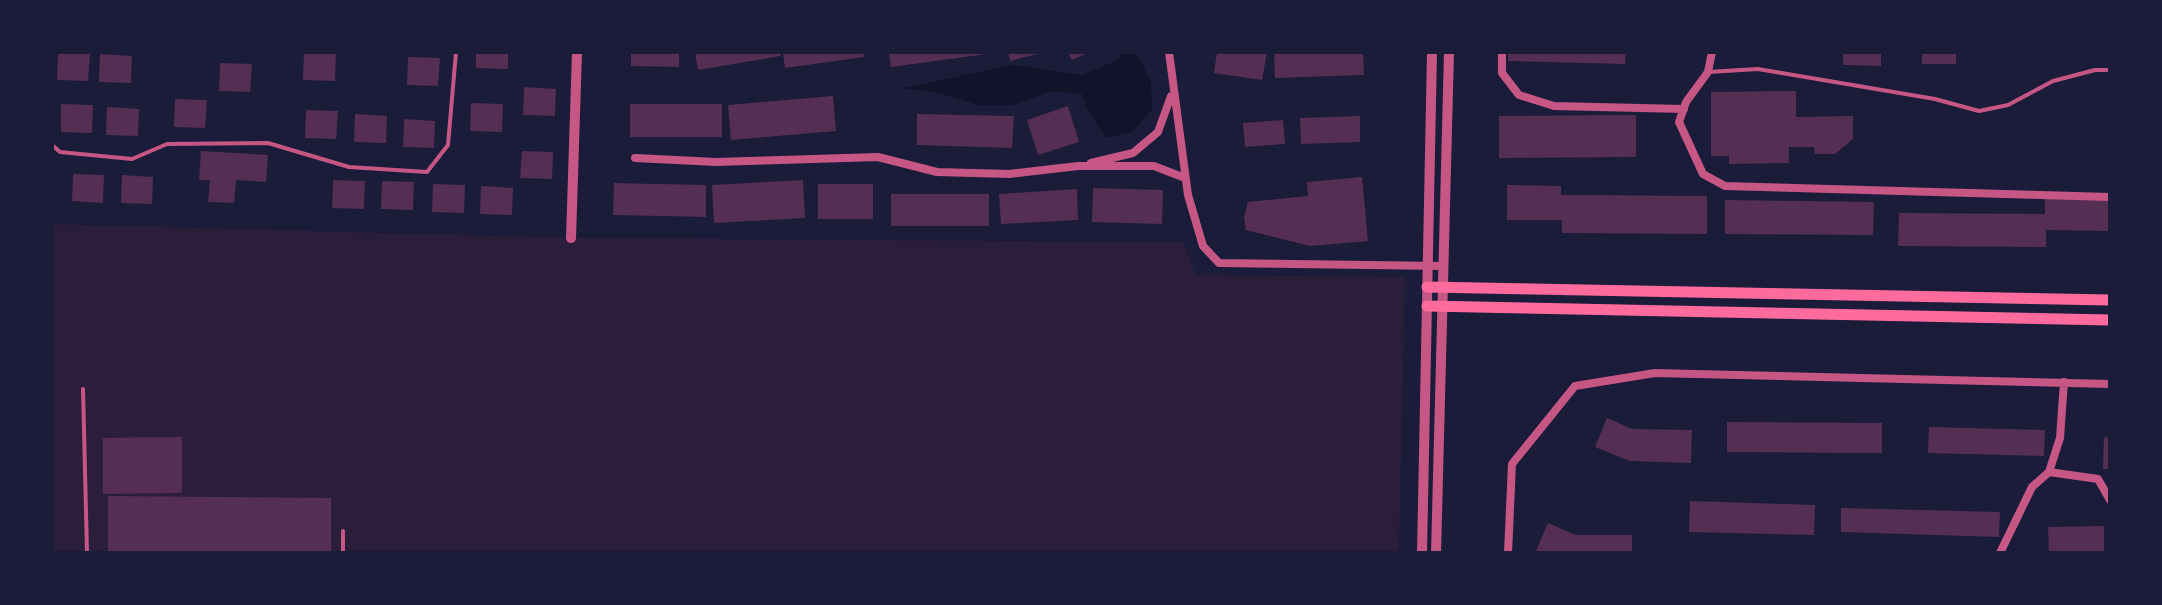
<!DOCTYPE html>
<html>
<head>
<meta charset="utf-8">
<style>
	body { margin:0 }
	#map { position:relative; width:2162px; height:605px; overflow:hidden; background:#1b1b3a; font-family:Rubik,sans-serif }
	canvas { display:block }
	.frame { position:absolute; inset:0; border:54px solid #1b1b3a; pointer-events:none }
</style>
</head>
<body>
<div id="map">
<canvas width="2162" height="605"></canvas>
<div class="frame"></div>
</div>
<script>
const ctx = document.querySelector('canvas').getContext('2d');
ctx.lineJoin = 'round';
function fillPath(path, color) { ctx.fillStyle = color; ctx.fill(path, 'evenodd'); }
const poly = rows => new Path2D(rows.map(r => 'M' + r).join(''));
function strokePath(path, color, width, dash) { ctx.strokeStyle = color; ctx.lineWidth = width; ctx.lineCap = dash ? 'butt' : 'round'; ctx.setLineDash(dash || []); ctx.stroke(path); }
fillPath(poly([
	[52,224,571,238,1182,242,1196,275,1405,277,1399,553,52,553]
]), '#2a1e3b');
fillPath(poly([
	[1122,52,1134,52,1139,57,1151,83,1152,109,1132,132,1107,138,1088,111,1081,93,1049,92,1013,105,978,105,940,93,903,88,1013,65,1082,75,1120,59]
]), '#12122b');
fillPath(poly([
	[58,52,90,54,88,81,57,80],
	[304,52,336,54,335,81,303,80],
	[476,52,508,52,508,69,476,68],
	[631,52,679,52,679,67,631,66],
	[695,52,781,52,781,56,698,70],
	[783,52,863,52,864,57,785,68],
	[889,52,986,52,987,54,891,67],
	[1008,52,1041,52,1041,53,1010,61],
	[1068,52,1090,52,1072,60],
	[1217,52,1267,52,1262,80,1214,73],
	[1274,52,1363,52,1364,75,1275,78],
	[1508,52,1626,52,1625,64,1508,61],
	[1843,52,1881,52,1881,66,1843,65],
	[1922,52,1956,52,1956,64,1922,64],
	[100,54,132,56,131,83,99,82],
	[408,57,440,58,438,86,407,85],
	[220,63,252,64,250,92,219,91],
	[524,87,556,89,555,116,523,115],
	[1796,91,1796,117,1853,116,1853,139,1835,154,1815,154,1814,147,1789,147,1789,163,1729,164,1729,156,1711,156,1711,92],
	[833,96,836,131,731,140,728,105],
	[175,99,207,100,205,128,174,127],
	[471,103,503,104,502,132,470,131],
	[61,104,93,105,92,133,61,132],
	[630,104,722,104,722,137,630,137],
	[1068,106,1079,142,1038,155,1027,120],
	[107,107,139,109,138,136,106,135],
	[306,110,338,111,336,139,305,138],
	[355,114,387,116,386,143,354,142],
	[917,114,1014,116,1012,148,917,145],
	[1636,115,1636,157,1499,158,1499,116],
	[1360,116,1360,142,1301,144,1300,118],
	[404,119,435,121,434,148,403,147],
	[1283,120,1285,144,1245,147,1243,123],
	[201,151,268,155,266,182,236,180,234,203,208,202,210,180,199,180],
	[522,151,553,152,552,179,520,178],
	[73,174,104,175,103,203,72,201],
	[122,175,153,177,152,204,121,203],
	[1362,177,1368,241,1310,246,1246,230,1244,218,1248,202,1308,196,1307,182],
	[333,180,365,181,364,209,332,208],
	[803,180,805,218,714,223,712,185],
	[382,181,414,182,413,210,381,209],
	[614,183,706,185,706,217,613,215],
	[433,184,465,185,464,213,432,212],
	[818,184,873,184,873,219,818,219],
	[1507,185,1561,186,1561,195,1707,196,1707,234,1562,233,1562,220,1507,220],
	[481,186,513,188,512,215,480,214],
	[1093,188,1163,190,1162,224,1092,222],
	[1077,189,1078,220,1001,224,999,194],
	[891,194,989,194,989,226,891,226],
	[2045,199,2110,199,2110,231,2046,230,2046,247,1898,246,1899,213,2045,214],
	[1725,200,1874,202,1873,235,1725,234],
	[1607,418,1632,429,1692,430,1691,463,1630,461,1595,447],
	[1727,422,1882,423,1882,453,1727,452],
	[1929,427,2045,430,2044,456,1928,453],
	[182,437,182,493,103,494,103,438],
	[2104,437,2110,438,2110,469,2103,469],
	[108,496,331,498,331,553,108,553],
	[1690,501,1815,505,1814,535,1689,532],
	[1841,508,2000,512,1999,537,1841,532],
	[1548,523,1576,535,1632,535,1632,553,1535,553],
	[2104,526,2104,553,2049,553,2048,527]
]), '#542f53');
strokePath(poly([
	[1708,72,1758,69,1935,99,1979,111,2008,105,2053,81,2095,70,2110,70],
	[52,145,60,152,132,159,167,144,268,143,349,167,427,172,448,145,456,52],
	[83,389,87,553],
	[343,553,343,531]
]), '#c65784', 4);
strokePath(poly([
	[1169,52,1188,195,1203,246,1219,263,1443,266],
	[1502,52,1502,73,1519,95,1554,106,1684,109],
	[1712,52,1708,72,1686,102,1679,122,1703,174,1725,186,2110,197],
	[635,158,716,162,878,157,937,172,1009,174,1078,166,1154,166,1185,178],
	[1091,163,1133,153,1158,132,1171,96],
	[2049,472,2060,438,2064,382],
	[1508,553,1512,464,1575,386,1655,373,2110,384],
	[2000,553,2032,487,2049,472,2098,479,2110,500]
]), '#c65784', 8);
strokePath(poly([
	[571,238,577,52],
	[1422,553,1432,52],
	[1436,553,1449,52]
]), '#c65784', 10);
strokePath(poly([
	[1427,287,2110,300],
	[1427,306,2110,320]
]), '#ff6b9d', 11);
</script>
</body>
</html>
